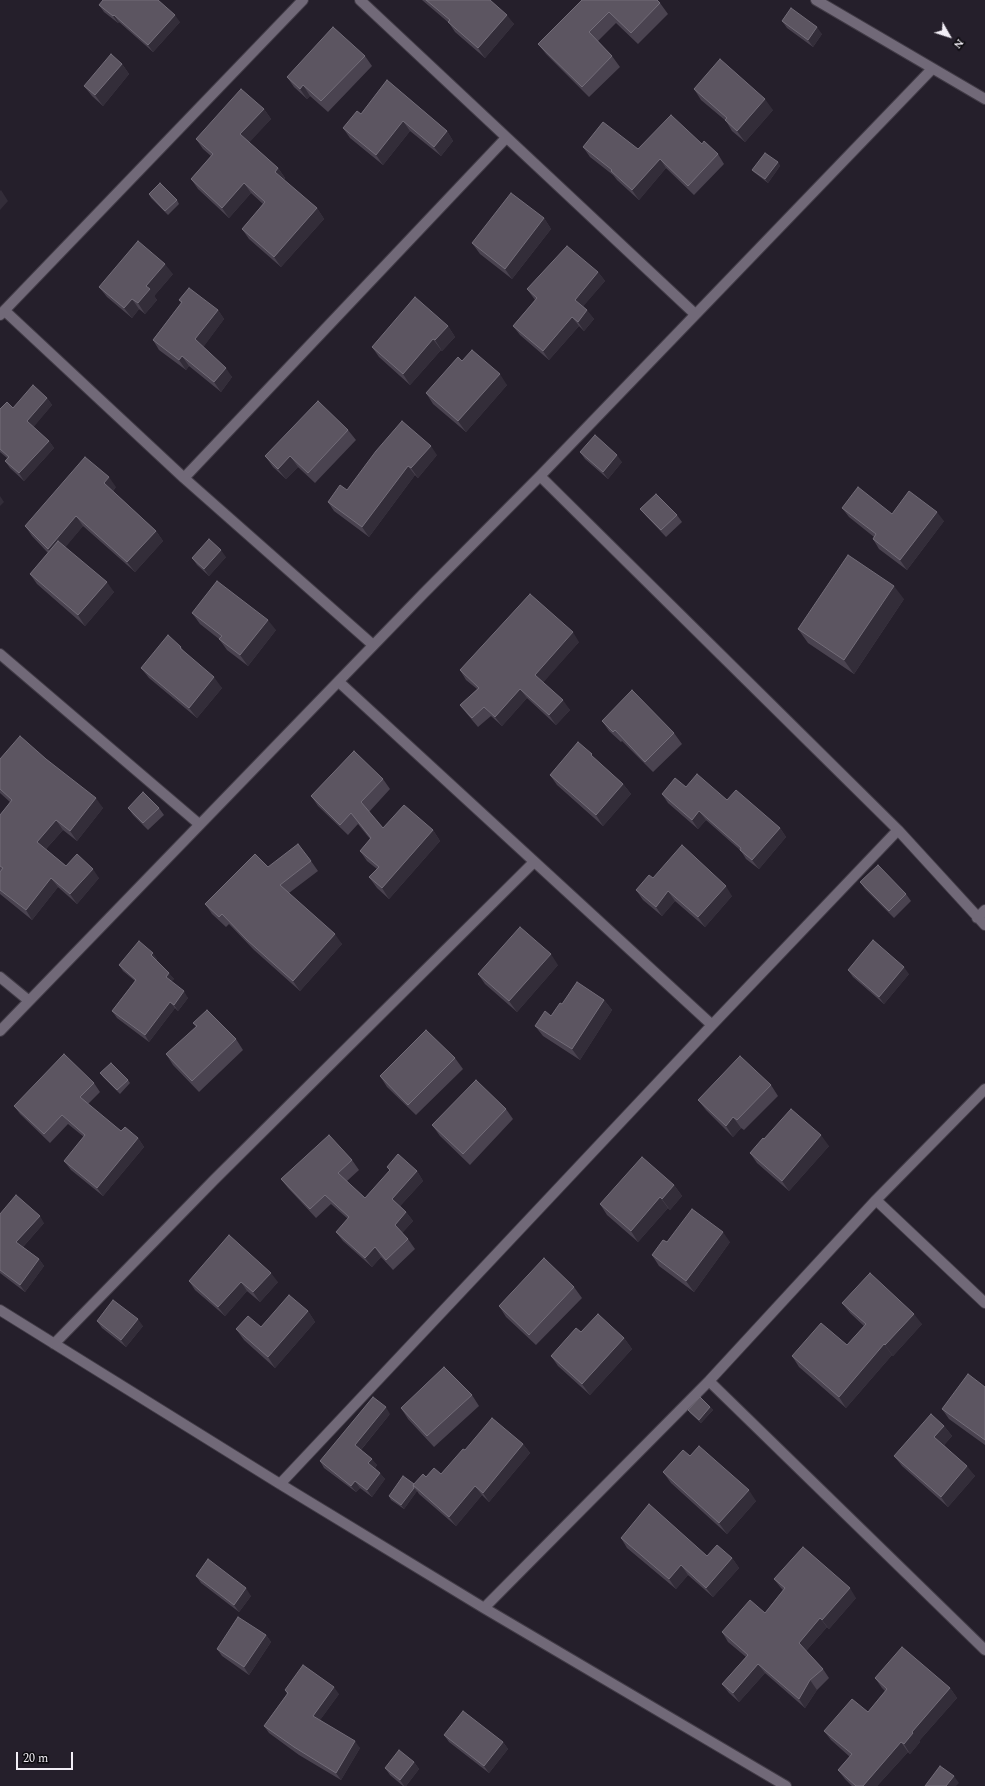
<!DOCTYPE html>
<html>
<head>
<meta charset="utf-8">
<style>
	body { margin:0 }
	#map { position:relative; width:985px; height:1786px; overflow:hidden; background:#251f2b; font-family:Spectral,serif }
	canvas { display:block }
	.north { position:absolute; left:929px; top:16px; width:40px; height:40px; -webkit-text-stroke:3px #0d0b10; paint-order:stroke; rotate:129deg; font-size:11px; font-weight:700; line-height:16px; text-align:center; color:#f2eef6 }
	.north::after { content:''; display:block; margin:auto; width:14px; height:18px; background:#f2eef6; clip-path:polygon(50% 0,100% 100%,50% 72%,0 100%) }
	.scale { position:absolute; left:16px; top:1752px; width:57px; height:18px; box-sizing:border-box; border:2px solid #f2eef6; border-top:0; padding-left:5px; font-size:12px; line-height:14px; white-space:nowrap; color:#f2eef6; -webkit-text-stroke:3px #0d0b10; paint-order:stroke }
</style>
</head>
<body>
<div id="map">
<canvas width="985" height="1786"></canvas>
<div class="north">N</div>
<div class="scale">20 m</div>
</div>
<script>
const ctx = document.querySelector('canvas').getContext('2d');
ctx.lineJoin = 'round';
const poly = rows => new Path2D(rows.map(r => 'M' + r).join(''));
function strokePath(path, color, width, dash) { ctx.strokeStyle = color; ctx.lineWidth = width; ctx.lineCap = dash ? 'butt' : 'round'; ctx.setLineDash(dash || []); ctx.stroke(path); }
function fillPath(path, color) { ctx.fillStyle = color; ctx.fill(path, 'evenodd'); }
const street = poly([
	[360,0,695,314],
	[816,0,985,99],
	[5,311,184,478,373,645],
	[0,315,303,0],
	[540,476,898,830,985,925],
	[184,478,506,138],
	[0,654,199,824],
	[339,682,712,1025],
	[977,918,985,910],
	[0,977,28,1000],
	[0,1031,424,593,540,476,932,69],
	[876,1200,985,1303],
	[0,1310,280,1484,484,1608,786,1786],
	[54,1344,214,1180,534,862],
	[709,1381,985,1650],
	[280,1484,712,1025,898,830],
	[484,1608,709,1381,876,1200,985,1089]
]);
strokePath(street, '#413b46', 12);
strokePath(street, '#716978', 10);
fillPath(poly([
	[422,0,490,0,514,24,485,58,455,32,449,23],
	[582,0,660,3,668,14,638,44,616,23,598,41,612,56,620,67,589,97,546,54,538,44],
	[99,5,180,22,153,52,119,22,118,23,104,12],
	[782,21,822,34,813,47,787,28],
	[365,56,372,66,328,112,310,96,307,99,294,87,287,77],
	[122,64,129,74,103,106,92,96,84,86],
	[387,80,447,131,453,141,441,156,410,131,383,165,350,138,343,128,361,114],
	[694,89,773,110,745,142,732,131,726,121,701,100],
	[264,109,271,119,249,142,278,168,285,178,284,180,317,208,324,219,281,267,249,239,242,229,263,204,251,193,229,218,198,189,191,179,211,156,203,149,196,139],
	[702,144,718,154,724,164,694,195,666,168,639,200,617,180,613,175,590,157,583,147,638,149],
	[778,162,780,166,768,183,755,173,752,170],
	[149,194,177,200,179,204,168,215,151,198],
	[544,218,551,229,512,279,480,254,472,243],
	[598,272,605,281,583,306,594,319,584,331,579,326,549,360,520,335,513,326,535,300,527,289],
	[173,274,154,296,157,300,145,314,139,309,132,318,107,297,99,287],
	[179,300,218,310,224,319,203,347,232,377,221,392,189,366,186,370,159,350,153,340,181,303],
	[448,326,455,337,442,351,441,350,410,385,379,357,372,347],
	[462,361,507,385,466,432,433,404,426,393],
	[47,398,52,405,33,427,49,441,54,448,24,481,10,468,5,461,7,458,0,452,0,409,13,408],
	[348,430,356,440,315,483,298,467,286,479,273,467,265,456],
	[580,452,622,462,608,479,585,459],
	[437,455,418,478,415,475,369,537,334,511,328,502,347,490],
	[116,487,113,491,156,531,163,541,135,572,83,526,65,547,114,592,85,626,37,584,30,574,48,553,32,536,25,526],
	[842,508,892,514,944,521,907,570,879,549,873,539,874,537,849,517],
	[640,509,677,515,682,522,666,537,646,516],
	[226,557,209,576,197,565,192,558],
	[904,599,854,674,808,643,798,629],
	[192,613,276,630,248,666,227,650,219,639,200,624],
	[579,642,543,682,570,710,556,725,527,698,502,726,491,716,478,727,467,714,460,705,477,689,466,680,460,670],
	[181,647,185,653,222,688,197,718,149,678,141,668],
	[602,721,674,733,682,744,653,772,622,741,621,742,609,731],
	[0,759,46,759,103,808,77,841,63,830,46,849,66,866,99,878,77,904,58,887,32,920,0,894,0,872,1,871,0,871,0,815,10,802,0,793],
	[596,760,623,784,631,794,603,826,557,785,550,775],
	[383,779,390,789,369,812,383,828,433,830,440,841,389,899,377,888,369,877,377,869,367,861,360,851,370,839,358,824,348,835,318,806,311,796],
	[686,787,727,800,780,828,786,837,759,869,746,859,741,851,706,820,698,829,668,803,662,794],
	[128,808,159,808,164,815,148,830,133,815],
	[311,861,318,871,289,893,342,944,300,991,254,950,229,924,226,927,212,914,205,904,268,867],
	[653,878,732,896,705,927,675,901,662,916,643,900,636,890],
	[860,882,906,894,911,901,894,918,865,889],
	[157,959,156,960,174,979,171,981,188,998,178,1011,175,1008,149,1042,117,1018,112,1011,135,981,123,971,119,965],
	[558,965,517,1012,485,984,478,974],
	[848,970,909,974,884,1004,853,977],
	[604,1000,612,1010,580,1060,543,1036,535,1026,551,1016,562,1004],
	[193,1023,236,1039,243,1050,199,1092,173,1065,166,1054,196,1027],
	[455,1058,463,1069,416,1115,387,1087,380,1076],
	[100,1073,128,1080,130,1083,120,1094,103,1077],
	[94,1083,100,1092,88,1104,121,1131,138,1138,144,1147,103,1196,71,1170,64,1161,84,1137,68,1124,50,1143,20,1114,14,1106],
	[771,1085,778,1096,744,1130,741,1128,733,1137,706,1110,698,1100],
	[506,1109,513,1119,470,1165,440,1136,432,1125],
	[764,1139,829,1146,789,1191,757,1163,750,1153],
	[352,1160,359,1170,347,1181,365,1198,390,1171,387,1167,417,1171,423,1181,400,1206,406,1212,413,1221,402,1233,408,1239,415,1249,393,1270,381,1257,372,1267,343,1241,336,1232,348,1219,331,1204,316,1218,288,1188,281,1179],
	[674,1185,682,1196,670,1210,668,1208,638,1242,607,1215,600,1204],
	[0,1214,44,1223,23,1247,39,1259,44,1266,25,1292,0,1273],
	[667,1242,730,1242,694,1292,659,1266,652,1255],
	[189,1281,278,1282,260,1302,247,1291,225,1316,195,1290],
	[574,1287,582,1298,536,1345,506,1317,499,1306],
	[842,1303,922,1324,893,1356,892,1355,846,1408,799,1367,792,1356,847,1345,864,1326,850,1313],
	[308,1311,315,1322,275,1368,244,1340,236,1329,261,1327],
	[97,1321,143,1326,126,1347,102,1328],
	[581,1332,624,1338,632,1349,590,1395,558,1366,551,1356],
	[985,1387,985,1445,949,1419,942,1409],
	[472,1395,479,1406,434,1447,408,1419,401,1408],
	[710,1407,713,1410,701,1423,690,1413,688,1410],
	[390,1414,361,1450,377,1465,375,1468,385,1479,372,1497,360,1488,356,1492,324,1468,320,1461],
	[944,1426,952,1436,944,1445,975,1476,948,1507,902,1466,894,1456],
	[523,1444,530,1453,489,1502,482,1495,456,1526,419,1494,417,1491,404,1509,391,1500,389,1496,414,1484,426,1477,441,1474,465,1450],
	[690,1456,756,1501,727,1534,671,1483,663,1472],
	[621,1538,707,1556,732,1558,739,1568,713,1597,688,1575,676,1589,627,1548],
	[196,1576,251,1596,239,1612,201,1583],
	[774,1579,856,1598,829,1629,827,1627,806,1651,823,1669,829,1678,817,1690,805,1708,765,1673,739,1702,729,1693,722,1684,746,1657,728,1642,722,1632,765,1613,783,1590,781,1588],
	[266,1635,271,1642,249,1675,222,1656,217,1649],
	[875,1678,950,1688,957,1698,919,1741,920,1742,910,1754,908,1752,877,1786,852,1786,845,1779,838,1770,850,1757,831,1740,824,1731,868,1712,885,1691,882,1688],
	[285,1690,339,1694,320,1720,360,1748,341,1780,299,1755,269,1733,264,1726,287,1694],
	[444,1735,503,1742,508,1749,489,1773,449,1742],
	[414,1762,419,1769,406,1786,403,1786,390,1775,385,1768]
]), '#4a4350');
fillPath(poly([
	[114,15,119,22,118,23,113,16],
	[175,15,180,22,153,52,148,45],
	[507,15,514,24,485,58,478,48],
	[817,27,822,34,813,47,808,40],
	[122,64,129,74,103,106,95,95],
	[303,85,310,96,307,99,300,89],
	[765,99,773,110,745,142,737,131],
	[264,109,271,119,248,144,240,134],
	[403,121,410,131,383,165,376,155],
	[447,131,453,141,441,156,434,147],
	[660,159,666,168,639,200,632,190],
	[778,162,780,166,768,183,765,179],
	[278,168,285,178,282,182,275,172],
	[244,183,251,193,229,218,222,208],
	[1,190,8,201,0,210,0,191],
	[317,208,324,219,281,267,274,257],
	[544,218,551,229,512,279,505,269],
	[165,264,173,274,154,296,157,300,145,314,138,303,146,286],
	[598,272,605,281,581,309,575,300],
	[132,299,139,309,132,318,124,308],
	[218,310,224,319,202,349,195,339],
	[587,310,594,319,584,331,578,322],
	[572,317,579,326,549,360,543,351],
	[448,326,455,337,442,351,435,340],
	[433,339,441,350,410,385,403,374],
	[182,356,189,366,186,370,179,360],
	[226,368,232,377,221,392,214,382],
	[500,374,507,385,466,432,458,421],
	[47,398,52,405,32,429,27,421],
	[49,441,54,448,24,481,19,473],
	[431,446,437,455,418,478,411,468],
	[617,455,622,462,608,479,603,472],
	[290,456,298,467,286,479,278,469],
	[408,466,415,475,369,537,362,527],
	[109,477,116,487,111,493,104,483],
	[0,496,4,502,0,506],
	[937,512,944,521,907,570,900,560],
	[76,516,83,526,55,560,48,549],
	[156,531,163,541,135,572,127,562],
	[221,550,226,557,209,576,204,569],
	[107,582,114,592,85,626,78,615],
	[894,586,904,599,854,674,844,660],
	[268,620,276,630,248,666,240,655],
	[573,632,579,642,542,684,535,675],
	[214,677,222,688,197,718,189,708],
	[520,689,527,698,502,726,495,717],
	[563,700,570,710,556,725,549,715],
	[623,784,631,794,603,826,596,815],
	[96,798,103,808,77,841,70,831],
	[699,811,706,820,698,829,692,820],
	[56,820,63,830,43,852,37,842],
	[780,828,786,837,759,869,752,860],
	[433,830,440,841,389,899,382,888],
	[93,869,99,878,77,904,70,894],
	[51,878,58,887,32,920,26,910],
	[726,886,732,896,705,927,698,917],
	[668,891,675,901,662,916,656,907],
	[335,934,342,944,300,991,293,981],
	[153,953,157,959,155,962,151,955],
	[551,954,558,965,517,1012,509,1001],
	[904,967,909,974,884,1004,879,997],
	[169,973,174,979,170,983,166,977],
	[184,991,188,998,178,1011,174,1005],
	[604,1000,612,1010,580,1060,572,1049],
	[170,1002,175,1008,149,1042,145,1035],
	[733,1117,741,1128,733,1137,726,1126],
	[821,1135,829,1146,789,1191,782,1181],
	[138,1138,144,1147,103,1196,97,1188],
	[417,1171,423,1181,398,1208,392,1199],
	[674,1185,682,1196,670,1210,662,1199],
	[660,1197,668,1208,638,1242,631,1231],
	[406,1212,413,1221,401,1234,395,1225],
	[40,1216,44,1223,21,1249,16,1242],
	[723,1232,730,1242,694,1292,686,1281],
	[375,1247,381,1257,372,1267,365,1258],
	[39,1259,44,1266,25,1292,20,1285],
	[271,1273,278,1282,260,1302,253,1292],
	[241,1282,247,1291,225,1316,218,1307],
	[308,1311,315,1322,275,1368,268,1357],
	[914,1314,922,1324,893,1356,885,1345],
	[138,1319,143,1326,126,1347,121,1340],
	[624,1338,632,1349,590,1395,582,1384],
	[884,1344,892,1355,846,1408,839,1397],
	[386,1407,390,1414,359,1452,355,1445],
	[710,1407,713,1410,701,1423,699,1420],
	[944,1426,952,1436,942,1447,934,1437],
	[523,1444,530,1453,489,1502,483,1493],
	[372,1459,377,1465,373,1470,368,1463],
	[967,1466,975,1476,948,1507,941,1497],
	[380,1473,385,1479,372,1497,367,1490],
	[355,1481,360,1488,356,1492,351,1486],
	[475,1486,482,1495,456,1526,449,1517],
	[414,1488,417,1491,404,1509,401,1505],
	[749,1490,756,1501,727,1534,719,1523],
	[732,1558,739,1568,713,1597,706,1588],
	[681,1565,688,1575,676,1589,669,1579],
	[246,1588,251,1596,239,1612,234,1605],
	[850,1588,856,1598,829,1629,822,1620],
	[820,1618,827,1627,805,1652,799,1643],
	[266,1635,271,1642,249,1675,244,1667],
	[758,1664,765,1673,739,1702,733,1693],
	[810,1680,817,1690,805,1708,799,1699],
	[334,1687,339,1694,318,1723,313,1716],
	[950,1688,957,1698,919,1741,920,1742,910,1754,904,1744,912,1732],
	[355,1741,360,1748,341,1780,336,1773],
	[503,1742,508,1749,489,1773,484,1766],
	[901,1742,908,1752,877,1786,863,1786],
	[414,1762,419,1769,406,1786,404,1786,400,1780],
	[954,1776,959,1783,956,1786,946,1786]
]), '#332d39');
const building = poly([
	[103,0,158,0,175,15,148,45,114,15,113,16,99,5,103,0],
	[426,0,490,0,507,15,478,48,448,22,450,20,426,0],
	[582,0,657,0,660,3,631,33,609,12,589,32,612,56,582,87,538,44,582,0],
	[791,8,817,27,808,40,782,21,791,8],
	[333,27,365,56,321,101,303,85,300,89,287,77,333,27],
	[111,54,122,64,95,95,84,86,111,54],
	[720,59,765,99,737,131,725,120,727,118,694,89,720,59],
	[387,80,447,131,434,147,403,121,376,155,343,128,357,111,361,114,387,80],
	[241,89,264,109,240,134,278,168,275,172,317,208,274,257,242,229,265,202,244,183,222,208,191,179,213,154,196,139,241,89],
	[671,115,702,144,704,141,718,154,688,186,660,159,632,190,611,171,612,170,583,147,603,122,638,149,671,115],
	[765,153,778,162,765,179,752,170,765,153],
	[160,183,177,200,165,211,149,194,160,183],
	[511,193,544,218,505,269,472,243,511,193],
	[138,241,165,264,146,286,150,289,138,303,132,299,124,308,99,287,138,241],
	[567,246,598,272,575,300,587,310,578,322,572,317,543,351,513,326,537,298,527,289,567,246],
	[189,288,218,310,195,339,226,368,214,382,182,356,179,360,153,340,182,302,179,300,189,288],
	[415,297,448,326,435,340,433,339,403,374,372,347,415,297],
	[472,350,500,374,458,421,426,393,458,357,462,361,472,350],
	[33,385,47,398,27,421,49,441,19,473,5,461,9,457,0,449,0,409,7,402,13,408,33,385],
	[318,401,348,430,308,473,290,456,278,469,265,456,318,401],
	[402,421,431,446,411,468,408,466,362,527,328,502,340,485,347,490,376,451,402,421],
	[595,435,617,455,603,472,580,452,595,435],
	[85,457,109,477,104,483,156,531,127,562,76,516,48,549,25,526,85,457],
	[858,487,892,514,909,491,937,512,900,560,873,539,876,534,842,508,858,487],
	[656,494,677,515,661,530,640,509,656,494],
	[209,539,221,550,204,569,192,558,209,539],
	[58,541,107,582,78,615,30,574,58,541],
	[848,555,894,586,844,660,798,629,848,555],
	[217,581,268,620,240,655,219,639,222,636,192,613,217,581],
	[530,594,573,632,535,675,563,700,549,715,520,689,495,717,484,707,472,718,460,705,479,688,460,670,530,594],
	[168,635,181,647,180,648,214,677,189,708,141,668,168,635],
	[632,690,674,733,645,762,615,730,613,732,602,721,632,690],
	[20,736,46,759,96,798,70,831,56,820,37,842,66,866,77,854,93,869,70,894,51,878,26,910,0,890,0,872,3,868,0,866,0,815,12,800,0,789,0,759,20,736],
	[578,742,592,754,591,755,623,784,596,815,550,775,578,742],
	[354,751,383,779,361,802,383,828,404,805,433,830,382,888,369,877,379,867,360,851,371,838,351,813,340,825,311,796,354,751],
	[697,774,727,800,736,790,780,828,752,860,740,850,741,848,699,811,692,820,662,794,675,778,686,787,697,774],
	[143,792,159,808,143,823,128,808,143,792],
	[298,844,311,861,280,885,335,934,293,981,247,940,222,914,219,917,205,904,255,854,268,867,298,844],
	[682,845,726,886,698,917,668,891,656,907,636,890,649,875,653,878,682,845],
	[878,865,906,894,889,911,860,882,878,865],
	[520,927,551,954,509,1001,478,974,520,927],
	[873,940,904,967,879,997,848,970,873,940],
	[139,941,153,953,151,955,169,973,166,977,184,991,174,1005,170,1002,145,1035,112,1011,136,980,119,965,139,941],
	[577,982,604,1000,572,1049,535,1026,545,1011,551,1016,560,1003,562,1004,577,982],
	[207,1010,236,1039,192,1081,166,1054,197,1026,193,1023,207,1010],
	[426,1030,455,1058,408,1105,380,1076,426,1030],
	[64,1054,94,1083,80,1097,121,1131,125,1127,138,1138,97,1188,64,1161,85,1135,62,1115,44,1134,14,1106,64,1054],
	[740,1056,771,1085,737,1120,733,1117,726,1126,698,1100,740,1056],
	[111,1063,128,1080,117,1090,100,1073,111,1063],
	[476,1080,506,1109,463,1154,432,1125,476,1080],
	[791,1109,821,1135,782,1181,750,1153,763,1138,764,1139,791,1109],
	[329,1135,352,1160,338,1173,365,1198,390,1170,387,1167,398,1154,417,1171,392,1199,406,1212,395,1225,408,1239,386,1260,375,1247,365,1258,336,1232,349,1217,325,1195,310,1209,281,1179,329,1135],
	[642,1157,674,1185,662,1199,660,1197,631,1231,600,1204,642,1157],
	[16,1195,40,1216,16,1242,39,1259,20,1285,0,1270,0,1214,16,1195],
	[692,1209,723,1232,686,1281,652,1255,663,1240,667,1242,692,1209],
	[229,1235,271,1273,253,1292,241,1282,218,1307,189,1281,229,1235],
	[544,1258,574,1287,529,1335,499,1306,544,1258],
	[870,1273,914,1314,885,1345,884,1344,839,1397,792,1356,821,1323,847,1345,866,1324,842,1303,870,1273],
	[289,1295,308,1311,268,1357,236,1329,248,1316,261,1327,289,1295],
	[113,1300,138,1319,121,1340,97,1321,113,1300],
	[598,1314,624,1338,582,1384,551,1356,576,1328,581,1332,598,1314],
	[444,1367,472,1395,427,1436,401,1408,444,1367],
	[968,1374,985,1387,985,1440,942,1409,968,1374],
	[373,1397,386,1407,355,1445,372,1459,368,1463,380,1473,367,1490,355,1481,351,1486,320,1461,373,1397],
	[700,1397,710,1407,699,1420,688,1410,700,1397],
	[931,1414,944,1426,934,1437,967,1466,941,1497,894,1456,931,1414],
	[492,1418,523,1444,483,1493,475,1486,449,1517,413,1485,423,1474,426,1477,434,1468,441,1474,463,1449,465,1450,492,1418],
	[699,1446,749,1490,719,1523,663,1472,683,1450,690,1456,699,1446],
	[403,1476,414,1484,413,1485,414,1488,401,1505,389,1496,403,1476],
	[649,1504,707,1556,717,1545,732,1558,706,1588,681,1565,669,1579,621,1538,649,1504],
	[803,1547,850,1588,822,1620,820,1618,799,1643,823,1669,810,1680,799,1699,758,1664,733,1693,722,1684,748,1655,722,1632,750,1600,765,1613,785,1588,774,1579,803,1547],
	[208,1559,246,1588,234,1605,196,1576,208,1559],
	[238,1617,266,1635,244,1667,217,1649,238,1617],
	[902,1647,950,1688,912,1732,913,1733,904,1744,901,1742,863,1786,856,1786,838,1770,852,1754,824,1731,852,1699,868,1712,887,1689,875,1678,902,1647],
	[303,1665,334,1687,313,1716,355,1741,336,1773,294,1747,264,1726,288,1693,285,1690,303,1665],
	[463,1711,503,1742,484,1766,444,1735,463,1711],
	[399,1750,414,1762,400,1780,385,1768,399,1750],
	[940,1766,954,1776,946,1786,925,1786,940,1766]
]);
fillPath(building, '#5c5561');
strokePath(building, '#736d79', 1);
</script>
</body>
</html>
